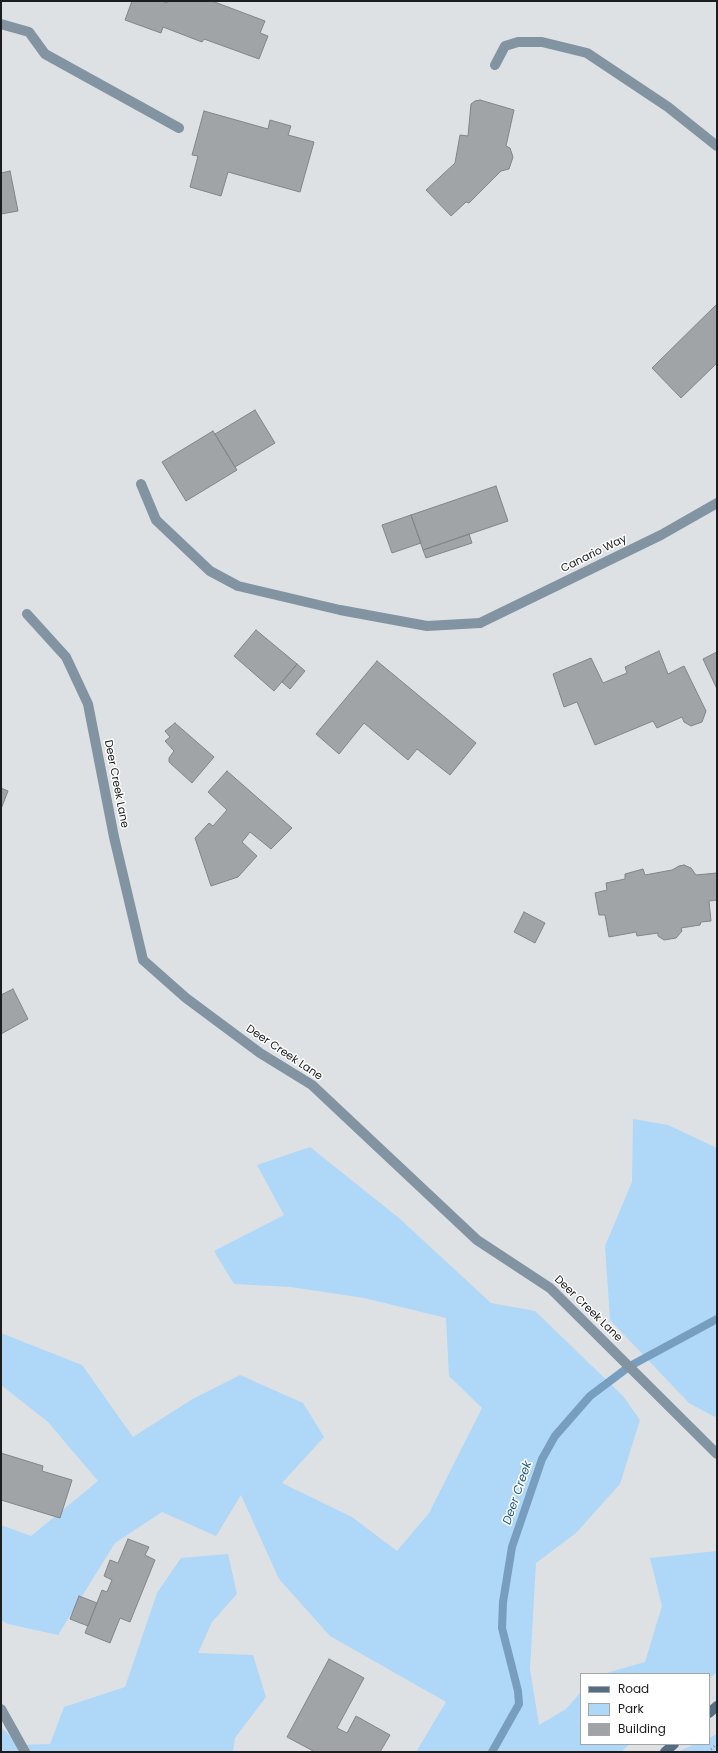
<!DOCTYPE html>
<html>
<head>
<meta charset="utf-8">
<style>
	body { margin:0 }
	#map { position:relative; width:718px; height:1753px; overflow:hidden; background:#dde1e4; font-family:Poppins,sans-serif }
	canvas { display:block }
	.frame { position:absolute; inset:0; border:2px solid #1c1d1e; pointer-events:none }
	.legend { position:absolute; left:580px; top:1673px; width:130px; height:72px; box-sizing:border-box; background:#fff; border:1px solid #a4a5a5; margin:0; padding:5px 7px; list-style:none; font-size:12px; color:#1c1d1e }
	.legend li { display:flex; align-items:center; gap:8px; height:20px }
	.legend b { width:20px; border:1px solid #a4a5a5 }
</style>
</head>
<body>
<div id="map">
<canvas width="718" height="1753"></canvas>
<div class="frame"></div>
<ul class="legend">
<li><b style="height:5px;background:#556e83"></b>Road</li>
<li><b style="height:11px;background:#afd7f8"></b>Park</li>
<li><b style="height:11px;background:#a0a4a7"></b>Building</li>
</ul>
</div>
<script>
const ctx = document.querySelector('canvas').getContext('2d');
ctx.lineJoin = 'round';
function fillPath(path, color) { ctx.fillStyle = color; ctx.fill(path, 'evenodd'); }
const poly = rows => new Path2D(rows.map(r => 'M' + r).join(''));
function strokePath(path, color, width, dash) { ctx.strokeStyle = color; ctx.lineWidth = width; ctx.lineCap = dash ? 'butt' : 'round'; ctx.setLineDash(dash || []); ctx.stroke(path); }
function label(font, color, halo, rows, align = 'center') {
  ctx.font = font + ' Poppins,sans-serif'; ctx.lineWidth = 3; ctx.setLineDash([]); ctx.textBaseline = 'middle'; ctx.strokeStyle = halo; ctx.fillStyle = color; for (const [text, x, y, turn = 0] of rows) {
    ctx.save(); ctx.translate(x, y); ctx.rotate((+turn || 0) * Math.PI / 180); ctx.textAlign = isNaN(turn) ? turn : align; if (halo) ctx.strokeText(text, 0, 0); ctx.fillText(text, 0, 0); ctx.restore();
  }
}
fillPath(poly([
	[633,1119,668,1125,717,1148,717,1418,689,1403,610,1320,605,1246,632,1182],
	[310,1147,399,1218,491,1303,535,1311,623,1396,640,1420,620,1484,576,1533,536,1563,530,1669,539,1725,566,1709,581,1692,581,1744,630,1744,621,1752,416,1752,446,1702,330,1636,279,1579,241,1495,216,1536,162,1512,115,1543,58,1635,8,1624,1,1620,1,1525,31,1536,98,1481,48,1422,1,1385,1,1333,82,1365,133,1437,191,1400,240,1375,303,1403,324,1437,282,1483,352,1517,397,1551,429,1513,482,1408,449,1376,446,1318,364,1298,291,1287,234,1284,214,1251,284,1215,257,1165],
	[717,1551,717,1672,709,1679,709,1674,603,1674,645,1662,662,1606,650,1558],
	[228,1554,237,1594,212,1622,198,1653,253,1655,266,1697,235,1738,233,1752,1,1752,1,1727,19,1745,50,1744,64,1707,125,1687,157,1593,181,1558],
	[717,1734,717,1752,677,1752,695,1744,709,1744,709,1738]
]), '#afd7f8');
strokePath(poly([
	[492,1752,519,1704,518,1691,502,1628,503,1602,512,1547,542,1459,555,1436,590,1396,630,1366,717,1319]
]), '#779ebe', 8);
const building = poly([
	[132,1,161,1,167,3,168,1,212,1,265,21,260,33,268,36,259,59,204,39,202,42,163,27,161,33,125,20,132,1],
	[480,100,514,110,506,146,510,148,513,157,509,169,501,171,469,203,466,202,451,216,426,190,455,163,460,135,468,136,471,104,475,101,480,100],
	[204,111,268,129,270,120,291,126,288,135,314,142,300,192,228,172,221,196,190,187,198,156,192,155,204,111],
	[10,171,18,211,1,214,1,173,10,171],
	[717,304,717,363,681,398,652,368,717,304],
	[255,410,275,443,235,467,215,434,255,410],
	[213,431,237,470,186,501,162,462,213,431],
	[496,486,508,521,423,550,411,515,496,486],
	[411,515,421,543,392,553,382,525,411,515],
	[469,534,472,543,426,558,423,550,469,534],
	[256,630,297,664,274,691,234,656,256,630],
	[659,651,668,674,684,666,706,711,702,722,691,726,684,722,682,717,657,728,653,721,595,745,577,702,564,707,553,674,591,658,603,683,627,673,625,667,659,651],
	[717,652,717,689,703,659,717,652],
	[377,661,476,743,450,775,417,749,408,760,364,723,339,754,316,734,377,661],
	[297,664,305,671,290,689,282,682,297,664],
	[175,723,214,757,192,783,169,762,169,758,174,751,165,741,170,737,165,731,175,723],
	[227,771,292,828,271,849,250,832,242,842,257,856,238,877,211,886,195,838,209,823,213,826,227,810,208,792,227,771],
	[1,788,8,791,1,809,1,788],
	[684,865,691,868,696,875,717,873,717,900,709,901,711,921,701,922,700,925,681,928,682,931,676,938,664,940,658,936,658,933,637,936,636,932,609,937,605,915,599,915,595,893,607,890,606,883,625,879,625,874,643,869,645,875,672,870,679,866,684,865],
	[524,912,545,923,535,943,514,932,524,912],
	[13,989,28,1019,1,1034,1,995,13,989],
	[1,1453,43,1466,42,1471,72,1480,60,1518,1,1500,1,1453],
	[128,1539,149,1547,145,1555,155,1560,130,1622,120,1618,110,1643,85,1633,102,1590,107,1592,112,1580,104,1576,110,1560,118,1563,128,1539],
	[79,1596,97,1603,88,1626,70,1619,79,1596],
	[329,1659,364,1678,337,1728,347,1733,356,1716,390,1735,380,1752,315,1752,287,1737,329,1659]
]);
fillPath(building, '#a0a4a7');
strokePath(building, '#818588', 1);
strokePath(poly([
	[708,1752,717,1744]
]), '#929497', 2.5, [1, 3]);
strokePath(poly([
	[1,24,29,32,45,54,179,128],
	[141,484,156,520,210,571,238,586,340,610,427,626,480,623]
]), '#8293a2', 10);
strokePath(poly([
	[495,65,505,46,518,42,542,42,587,53,668,107,717,146],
	[27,614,66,657,88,704,114,837,143,960,186,998,260,1053,312,1085,477,1240,550,1288,717,1454],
	[480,623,661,535,717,503],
	[1,1709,25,1752]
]), '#8293a2', 10);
strokePath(poly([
	[709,1713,717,1706],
	[665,1752,674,1744]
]), '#556e83', 10);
label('11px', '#1c1d1e', '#fff', [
	["Canario Way",594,554,-26],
	["Deer Creek Lane",116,784,79],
	["Deer Creek Lane",284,1053,34],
	["Deer Creek Lane",588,1309,44]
]);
label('italic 12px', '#1c5a86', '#fff', [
	["Deer Creek",518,1493,-71]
]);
</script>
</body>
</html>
